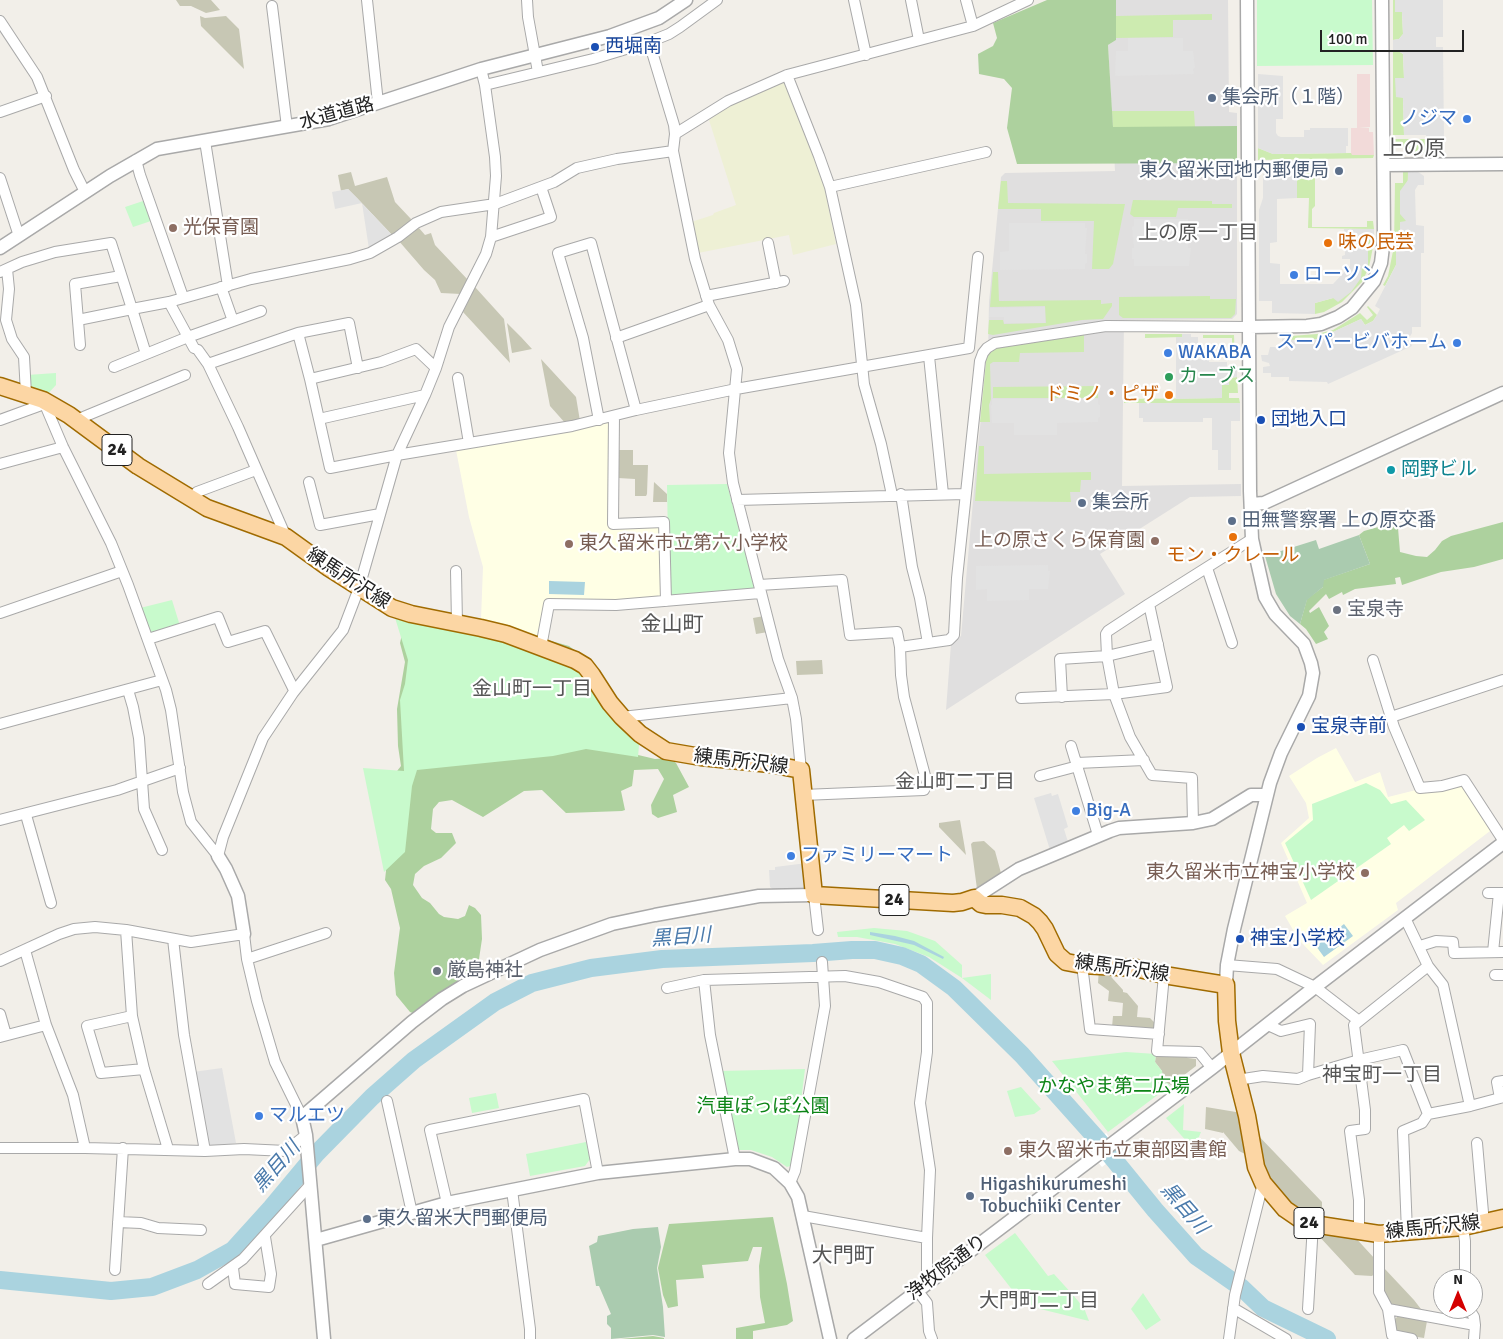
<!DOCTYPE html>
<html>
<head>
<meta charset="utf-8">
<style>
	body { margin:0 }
	#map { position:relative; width:1503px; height:1339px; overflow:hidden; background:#f2efe9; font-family:Signika,sans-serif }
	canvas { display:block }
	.north { position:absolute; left:1433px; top:1269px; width:50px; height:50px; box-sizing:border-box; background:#fff; border:1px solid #a7a7a7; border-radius:50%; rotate:0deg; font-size:14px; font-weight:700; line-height:20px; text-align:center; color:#222 }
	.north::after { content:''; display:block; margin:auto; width:18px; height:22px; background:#d40000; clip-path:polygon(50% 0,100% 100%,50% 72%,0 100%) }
	.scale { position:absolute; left:1320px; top:30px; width:144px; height:22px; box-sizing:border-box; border:2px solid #222; border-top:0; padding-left:6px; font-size:15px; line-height:18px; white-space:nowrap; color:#222; -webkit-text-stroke:4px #fff; paint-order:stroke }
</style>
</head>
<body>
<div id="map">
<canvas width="1503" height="1339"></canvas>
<div class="north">N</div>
<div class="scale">100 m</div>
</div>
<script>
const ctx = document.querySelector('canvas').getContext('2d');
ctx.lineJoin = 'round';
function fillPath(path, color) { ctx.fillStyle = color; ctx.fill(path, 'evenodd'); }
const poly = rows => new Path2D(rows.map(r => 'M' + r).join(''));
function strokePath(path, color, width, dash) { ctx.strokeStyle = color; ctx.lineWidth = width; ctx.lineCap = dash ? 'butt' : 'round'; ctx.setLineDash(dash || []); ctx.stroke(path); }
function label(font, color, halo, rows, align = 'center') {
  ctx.font = font + ' Signika,"Noto Sans JP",sans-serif'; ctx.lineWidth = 4.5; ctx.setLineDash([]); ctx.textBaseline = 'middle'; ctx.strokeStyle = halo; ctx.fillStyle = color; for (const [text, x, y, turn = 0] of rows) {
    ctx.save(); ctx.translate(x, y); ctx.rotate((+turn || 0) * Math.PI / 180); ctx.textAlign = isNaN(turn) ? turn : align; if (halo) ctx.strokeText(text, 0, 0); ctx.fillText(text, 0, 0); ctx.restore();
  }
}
fillPath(poly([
	[1116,0,1228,0,1229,112,1237,113,1237,314,1232,319,1124,320,1122,486,1241,484,1241,496,1190,497,1100,554,1125,594,946,710,951,644,961,636,978,445,988,357,989,302,1001,177,1005,173,1115,171,1108,45,1116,40]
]), '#e0dfdf');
fillPath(poly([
	[1357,74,1370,74,1370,127,1359,128,1369,128,1369,132,1373,132,1374,155,1351,155,1351,128,1357,128]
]), '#f2dad9');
fillPath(poly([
	[607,422,611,425,610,528,655,526,660,529,661,596,657,599,616,602,547,601,540,639,494,625,481,619,483,567,469,517,456,450,583,428],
	[1336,748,1355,782,1380,772,1388,797,1416,790,1418,793,1461,783,1492,827,1490,831,1396,903,1398,910,1323,965,1299,940,1285,916,1307,903,1281,843,1309,818,1306,803,1289,776,1317,758]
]), '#ffffe5');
fillPath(poly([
	[176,0,211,0,220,10,206,13,191,6,180,6],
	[200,16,205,18,226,16,239,29,244,69,201,26],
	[351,172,355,186,387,177,395,202,411,219,410,223,393,236,357,198,348,189,341,191,338,175],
	[419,228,425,235,431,233,435,245,468,280,461,294,441,293,435,280,424,270,398,240],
	[475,287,504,319,510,363,463,312],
	[507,323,521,337,532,349,512,353],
	[541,359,576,397,580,421,566,424,550,406],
	[618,450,633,450,633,465,648,465,647,494,646,496,635,496,635,479,618,478],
	[654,482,667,494,667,502,653,502],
	[764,616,768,632,756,634,753,618],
	[822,660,823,674,797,675,796,661],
	[960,820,966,855,939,827,939,823],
	[984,841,995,851,1001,873,977,889,971,844,973,842],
	[1099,968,1104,969,1123,990,1123,992,1127,993,1138,1006,1137,1017,1150,1018,1156,1024,1152,1029,1112,1027,1113,1016,1122,1016,1123,1003,1108,1001,1109,991,1098,983],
	[1156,1054,1184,1055,1188,1058,1196,1059,1196,1066,1171,1085,1163,1081,1162,1071,1155,1062],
	[1206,1107,1242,1113,1248,1148,1245,1154,1239,1151,1223,1132,1223,1133,1205,1129],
	[1252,1129,1322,1202,1322,1219,1314,1220,1272,1189],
	[1317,1232,1353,1235,1375,1259,1375,1273,1372,1276,1355,1275,1317,1234],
	[1384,1268,1414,1300,1424,1313,1394,1307,1390,1304,1382,1287],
	[1398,1316,1427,1321,1424,1338,1399,1334,1395,1329,1394,1320]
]), '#c7c7b4');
fillPath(poly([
	[785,81,807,134,823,181,836,244,793,255,789,235,698,253,691,222,713,215,714,213,736,205,709,120,732,103]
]), '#eef0d5');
fillPath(poly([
	[1393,0,1395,0,1395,12,1402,12,1403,34,1399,39,1393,40],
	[1212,14,1212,20,1173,20,1173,37,1116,38,1116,16],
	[1393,50,1398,51,1403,54,1404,78,1396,78,1403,97,1404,135,1393,135],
	[1112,111,1194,111,1195,127,1113,127],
	[1436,138,1444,138,1444,153,1437,153],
	[1394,139,1426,139,1426,153,1405,153,1403,147,1398,143,1394,142],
	[1258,148,1273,154,1351,153,1352,155,1374,155,1373,158,1258,160],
	[1259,166,1311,167,1311,171,1315,171,1315,206,1312,209,1312,227,1367,227,1367,221,1373,221,1374,229,1308,228,1309,198,1297,198,1297,172,1259,172],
	[1403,171,1408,171,1407,222,1400,222,1400,242,1396,252,1396,265,1385,286,1383,285,1388,276,1394,246,1395,183,1403,183],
	[1001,181,1007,181,1008,203,1125,204,1113,264,1109,269,1092,269,1094,221,1041,221,1041,209,998,209],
	[1133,200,1212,201,1212,204,1232,204,1232,208,1178,208,1176,217,1134,217,1130,214],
	[1361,240,1374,240,1374,242,1369,267,1362,282,1342,302,1324,312,1315,314,1315,303,1333,298,1362,265,1368,265,1368,242,1361,242],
	[993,272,998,272,999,301,1101,300,1101,304,1112,303,1112,306,1103,319,1082,320,993,335,988,334,989,320,1003,320,1004,324,1046,323,1045,306,990,307],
	[1210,296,1210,299,1236,299,1235,314,1231,318,1123,318,1119,315,1119,297],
	[1368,306,1377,315,1373,321,1365,325,1361,319,1318,339,1291,340,1291,336,1317,334,1333,330,1360,313,1367,320,1373,315,1367,307],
	[1084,334,1084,352,1020,353,1019,362,993,362,990,364,991,399,989,405,990,422,980,422,987,352,996,348],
	[1145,334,1182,334,1182,337,1145,338],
	[1203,335,1234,335,1235,359,1232,359,1232,338,1203,338],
	[1237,377,1238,393,1229,393,1229,398,1239,398,1240,403,1124,403,1124,399,1221,398,1222,385,1229,378],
	[1098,386,1098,398,993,398,993,387],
	[979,446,984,446,984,474,1091,472,1091,480,1081,480,1080,492,1070,492,1071,502,975,501]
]), '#cdebb0');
fillPath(poly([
	[1047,0,1116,0,1116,40,1108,45,1113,127,1237,126,1237,163,1017,164,1007,128,1012,88,1004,79,979,74,978,54,993,46,997,38,993,23],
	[1503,522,1503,559,1474,567,1441,572,1402,585,1400,577,1395,578,1396,584,1355,589,1343,595,1342,592,1329,599,1326,594,1309,611,1310,613,1319,607,1329,626,1324,632,1328,639,1316,644,1306,629,1300,624,1307,599,1323,587,1323,580,1370,564,1359,535,1364,531,1389,524,1398,528,1400,552,1416,556,1427,557,1435,550,1442,541,1451,536],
	[406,617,527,634,569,646,588,660,634,754,655,759,670,758,676,763,689,787,673,795,677,812,658,818,652,814,651,805,664,779,658,769,634,770,632,786,621,791,625,810,622,811,566,813,542,790,524,791,483,817,452,800,439,802,433,809,431,829,436,833,452,833,456,843,441,858,424,866,415,874,413,885,422,898,430,903,439,914,444,917,458,919,465,916,469,905,475,908,481,915,482,939,479,959,464,983,415,1014,410,1012,396,995,394,973,400,928,391,889,385,880,386,871,374,800,401,766,398,746,397,709,405,662,400,643],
	[773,1217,787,1284,793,1321,787,1325,753,1331,753,1339,736,1339,736,1328,765,1323,760,1297,759,1266,762,1247,753,1247,748,1261,702,1265,704,1278,676,1280,678,1306,668,1308,663,1295,658,1268,669,1224],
	[653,1336,664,1338,664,1339,620,1339]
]), '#add19e');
fillPath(poly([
	[1359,535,1370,564,1324,580,1323,587,1307,600,1300,624,1290,616,1276,594,1265,556,1316,540,1319,549],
	[658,1227,661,1247,657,1268,663,1307,665,1337,653,1335,611,1339,611,1328,607,1324,607,1316,611,1314,599,1286,596,1286,589,1246,597,1242,598,1236,633,1229]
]), '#aacbaf');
fillPath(poly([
	[1257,0,1372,0,1373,65,1257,66],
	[146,200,154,220,133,227,125,207],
	[56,373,56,385,44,398,27,393,27,375],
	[727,484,754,587,753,590,674,597,669,595,667,485],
	[172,600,181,629,147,638,136,609],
	[392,608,575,660,640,734,638,757,586,749,553,756,417,770,412,786,405,852,384,872,363,768,404,771,400,700,405,684,408,660],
	[1366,783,1380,790,1391,804,1406,800,1425,820,1409,831,1404,825,1387,838,1391,844,1311,900,1285,843,1313,820,1312,804],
	[874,928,907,931,935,941,962,965,962,978,991,974,991,1000,962,978,929,957,895,944,857,937,838,937,837,932],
	[1126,1052,1156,1054,1155,1062,1162,1071,1163,1081,1171,1085,1108,1132,1052,1061],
	[805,1069,793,1165,787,1167,772,1157,751,1150,734,1150,719,1071],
	[1021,1087,1041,1109,1034,1114,1015,1117,1007,1091],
	[496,1093,499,1108,472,1113,469,1098],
	[1184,1104,1183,1130,1201,1132,1198,1139,1188,1143,1166,1118],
	[586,1142,590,1159,585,1166,530,1176,526,1154],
	[1015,1233,1048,1276,1054,1274,1073,1295,1084,1308,1089,1321,1024,1305,985,1255],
	[1143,1293,1161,1320,1146,1330,1131,1309]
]), '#c8facc');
fillPath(poly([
	[1395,0,1443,0,1443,37,1436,37,1436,47,1443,47,1444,138,1436,139,1437,153,1426,153,1426,135,1404,135,1403,98,1396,97,1395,78,1404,78,1403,54,1399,51,1393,50,1393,40,1399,39,1403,34,1402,12,1395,12],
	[1128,38,1183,38,1183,51,1193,51,1195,68,1193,69,1194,74,1115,76,1116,51,1128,51],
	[1258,74,1283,76,1283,119,1276,119,1276,133,1278,136,1281,137,1304,137,1304,130,1310,130,1310,128,1348,128,1348,146,1346,146,1346,153,1273,154,1258,148],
	[1408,171,1417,171,1424,176,1424,185,1418,185,1415,190,1416,225,1424,226,1424,253,1421,253,1421,327,1412,327,1412,333,1409,338,1412,346,1328,384,1327,382,1289,381,1289,377,1271,377,1271,373,1263,373,1263,367,1270,366,1269,363,1262,361,1261,355,1268,355,1270,347,1282,347,1282,337,1291,336,1291,340,1318,339,1361,319,1365,325,1373,321,1377,315,1380,309,1375,306,1396,265,1396,252,1400,242,1400,222,1406,221,1400,214,1400,191,1408,180],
	[1297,173,1297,198,1277,199,1277,242,1270,243,1270,263,1280,264,1280,284,1333,284,1350,266,1350,259,1342,259,1342,256,1345,255,1344,229,1374,229,1374,240,1361,240,1362,242,1368,242,1368,265,1362,266,1361,278,1351,292,1338,302,1333,298,1315,303,1315,314,1272,313,1272,301,1259,301,1259,210,1263,198,1263,174],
	[348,189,357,198,393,236,369,249,362,203,335,209,332,192],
	[1134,219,1188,219,1188,248,1191,248,1189,266,1134,266,1134,259,1132,259,1132,248,1134,248,1132,227,1134,226],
	[1009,223,1085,223,1085,228,1087,228,1085,254,1087,254,1087,263,1085,264,1085,269,1000,270,1000,252,1009,251],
	[1045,307,1045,323,1004,323,1004,317,989,317,990,308],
	[1182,334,1191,334,1191,337,1198,337,1198,359,1209,359,1209,362,1227,362,1227,369,1237,369,1237,377,1229,378,1229,385,1222,385,1222,398,1176,399,1176,337,1182,337],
	[992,399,1098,399,1098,404,1100,405,1100,417,1098,418,1098,422,1057,423,1057,435,1014,435,1014,423,992,423,991,405,992,405],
	[1139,403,1240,403,1240,421,1231,421,1231,470,1218,470,1218,450,1212,450,1212,418,1203,418,1203,422,1143,422,1143,418,1139,418],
	[1048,565,1048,571,1050,571,1048,589,1029,589,1029,600,987,601,987,589,976,590,976,566],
	[1051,793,1052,796,1058,794,1068,827,1064,829,1068,842,1050,850,1034,798],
	[807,863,810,888,774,890,770,887,769,870,775,870,775,867],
	[222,1068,236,1143,220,1146,207,1145,193,1072]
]), '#e2e2e2');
fillPath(poly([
	[549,581,585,582,584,595,549,594],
	[1344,924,1353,936,1324,957,1316,946],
	[870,932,895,936,914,941,944,957,943,959,914,945,870,935]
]), '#aad3df');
fillPath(poly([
	[1106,1133,1121,1152,1102,1167,1087,1149]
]), '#fff');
strokePath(poly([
	[0,1280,111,1291,152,1287,197,1270,233,1250,271,1208,316,1154,372,1097,414,1060,495,1002,532,983,591,968,662,959,813,953,852,950,875,950,902,956,921,964,954,988,1022,1055,1098,1140,1155,1210,1196,1256,1242,1288,1263,1308,1327,1339]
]), '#aad3df', 18);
const minor = poly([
	[367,0,378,103],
	[527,0,528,17,538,72],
	[854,0,866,55],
	[911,0,919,40],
	[966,0,973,26],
	[272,6,287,127],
	[0,21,37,77,74,170,85,192],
	[649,42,669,34,680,27,717,0],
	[481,69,485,85,593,59,649,42,674,125,675,134,673,151,695,259,709,305,728,340,737,369,729,453,733,483,778,659,792,698,796,719,801,770],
	[787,75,819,156,830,187,856,305,864,384,881,444,892,495],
	[0,112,46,96],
	[675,134,728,101,787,75,973,26,1028,0],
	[205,141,228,286],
	[136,160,140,175,183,297],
	[0,178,19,236],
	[830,187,986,152],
	[491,237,551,217,541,187],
	[768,243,776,283],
	[7,269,9,289,6,320,12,339,24,357,26,394],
	[0,272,22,262,55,252,111,243,132,309,78,320],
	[221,287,233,321],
	[706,296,784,281],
	[169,302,194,348],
	[298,333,349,323,358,368],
	[616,338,709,305],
	[80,345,75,284,121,276],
	[198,350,208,364,238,427,286,537],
	[146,354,132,309,169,302,251,279,350,259,370,253,398,237,416,223,441,212,495,204,554,182,577,168,617,159,673,151],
	[929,356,943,494],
	[208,364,298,333,310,379,381,362,416,349,436,368],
	[114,367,188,337,261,311],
	[458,378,469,443],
	[310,379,330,468,397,455,572,426,636,410,736,389,969,348,978,257],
	[43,400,63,447,111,543,128,585,166,690,171,710,183,792,191,822,218,856],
	[614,416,613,524,664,522,666,601],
	[319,419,425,395],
	[0,420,44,404],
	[76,420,185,375],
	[599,420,583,338,558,253,591,243,636,410],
	[0,464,63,447],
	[309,482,320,525,380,514],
	[901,494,912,567,920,598,928,643],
	[192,499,197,492,256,470],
	[737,500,965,494],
	[1207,568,1232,643],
	[456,571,457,623],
	[759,585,842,580,850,635,897,632,900,647,901,675,904,697,927,783,924,790,803,795],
	[1149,604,1108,631,1106,634,1107,656,1114,694,1130,737,1152,775,1192,778,1193,823],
	[0,613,122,571],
	[148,639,218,617,228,642,265,631,294,690],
	[541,647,549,604,616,605,760,593],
	[900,647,949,640,954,635,957,578,980,361,983,353,987,348,995,343,1106,326,1249,327],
	[1373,660,1394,727,1420,788,1442,786,1464,780,1503,840],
	[128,690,133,707,139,738,144,809,162,850],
	[1062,697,1060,659,1107,656,1158,644],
	[1021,698,1114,694,1167,687,1149,604,1252,539],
	[622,717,792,698],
	[1391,717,1503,680],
	[0,724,162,680],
	[1071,746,1098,835],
	[1077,763,1144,760],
	[1040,776,1078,766],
	[26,815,51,903],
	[0,820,117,790,180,768],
	[218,856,223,837,263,738,293,693,343,630,359,588,397,455,425,395,436,368,449,327,486,254,491,237,496,176,495,157,485,85],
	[1488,893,1503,893],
	[814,895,818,930],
	[126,930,132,1016,144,1069,168,1149],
	[173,939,184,1035,205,1151],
	[1420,946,1436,941,1453,942,1454,953,1503,952],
	[25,950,46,1025,73,1095,85,1148],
	[1493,952,1499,893],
	[247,959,326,933],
	[0,961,59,934,74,929,95,927,126,930,191,942,244,934,247,959,257,1001,275,1062,302,1117],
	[1082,965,1090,1029,1159,1034],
	[1227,965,1277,969,1315,987,1359,1021],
	[1428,966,1443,985,1470,1106],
	[1164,975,1157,1051,1199,1052,1212,1068],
	[1495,975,1503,975],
	[704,980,710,1035,735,1159],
	[667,988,704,980,845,976,879,982,923,997,927,1003,927,1052,920,1103,930,1170,927,1238,927,1283],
	[0,1014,6,1035],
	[132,1016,87,1026,101,1073,144,1069],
	[1268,1025,1281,1031,1310,1024,1308,1075,1359,1060,1403,1050,1428,1114,1470,1106,1500,1098,1497,1082,1503,1081],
	[0,1037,46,1025],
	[1237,1080,1263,1076,1298,1079,1308,1075],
	[387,1101,412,1213],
	[1477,1143,1484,1224],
	[0,1148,85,1148,205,1151,244,1149,286,1151,306,1135],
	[790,1183,795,1171,825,1006,822,962],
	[512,1190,530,1329,530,1339],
	[447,1203,430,1130,584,1099,598,1173],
	[803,1216,927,1238],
	[118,1222,141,1223,158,1228,201,1230],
	[1463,1227,1465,1241,1465,1279],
	[1359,1232,1359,1200,1350,1131,1365,1129,1365,1110,1354,1025,1428,966,1405,918],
	[1407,1232,1403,1131,1422,1123,1428,1114],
	[1379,1234,1379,1292,1388,1309,1392,1335,1412,1339],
	[233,1268,235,1284,269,1287,271,1274,265,1237],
	[115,1270,123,1148],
	[208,1284,243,1259,311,1184],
	[917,1290,927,1303,929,1331,932,1339],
	[1233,1308,1286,1339],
	[1308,1309,1313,1224],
	[1388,1309,1475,1325],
	[1469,1309,1474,1317,1475,1325,1474,1339],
	[1229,1339,1235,1295,1263,1183]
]);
const tertiary = poly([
	[1384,165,1503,164],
	[0,248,110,176,157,149,329,119,481,69,610,36,659,18,686,0],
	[1249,327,1307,326,1321,324,1338,317,1352,308,1374,281,1381,263,1384,238,1382,0],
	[1251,504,1264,503,1503,393],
	[218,856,226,869,238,896,244,934],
	[974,898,1019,869,1110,831,1119,828,1193,823,1212,819,1251,795,1267,795],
	[1226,985,1227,965,1234,929,1270,783,1281,753,1309,696,1313,673,1311,663,1304,644,1275,614,1265,597,1252,539,1250,491,1247,0],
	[316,1240,447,1203,598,1173,735,1159,750,1159,774,1168,790,1183,798,1197,830,1339],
	[324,1339,306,1135,302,1117,412,1022,442,999,463,986,540,950,612,924,655,915,759,896,814,895],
	[854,1339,1212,1068,1315,987,1503,843]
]);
const primary = poly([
	[0,386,43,400,69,415,138,466,207,508,286,537,329,568,392,608,411,614,481,628,506,634,575,660,585,666,592,675,610,703,622,717,640,734,666,751,701,757,770,764,801,770,814,895,953,903,962,902,974,898,981,904,986,905,1002,905,1020,908,1034,916,1040,922,1045,929,1057,954,1066,962,1082,965,1136,968,1164,975,1226,985,1227,1021,1231,1053,1247,1116,1256,1167,1263,1183,1285,1209,1301,1220,1313,1224,1379,1234,1463,1227,1503,1218]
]);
strokePath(minor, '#a9a9a9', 12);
strokePath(tertiary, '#a9a9a9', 15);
strokePath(primary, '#a06b00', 19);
strokePath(minor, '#fff', 10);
strokePath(tertiary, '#fff', 12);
strokePath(primary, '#fcd6a4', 16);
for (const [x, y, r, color] of [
	[595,47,5,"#1a4fb4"],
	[1212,98,5,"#5c6f8a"],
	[1467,119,5,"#3f7fe0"],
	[1339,171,5,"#5c6f8a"],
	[173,228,5,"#8d6e63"],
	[1328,243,5,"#e8710a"],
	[1294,275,5,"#3f7fe0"],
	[1457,343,5,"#3f7fe0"],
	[1168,353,5,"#3f7fe0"],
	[1169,377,5,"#2e9e5b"],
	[1169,395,5,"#e8710a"],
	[1261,420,5,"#1a4fb4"],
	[1391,470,5,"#0f9aa8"],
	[1082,503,5,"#5c6f8a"],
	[1232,521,5,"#5c6f8a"],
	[1233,537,5,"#e8710a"],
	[1155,541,5,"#8d6e63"],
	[569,544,5,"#8d6e63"],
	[1337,610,5,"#6b7280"],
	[1301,727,5,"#1a4fb4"],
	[1076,811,5,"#3f7fe0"],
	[791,856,5,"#3f7fe0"],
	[1365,873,5,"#8d6e63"],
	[1240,939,5,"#1a4fb4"],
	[437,971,5,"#6b7280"],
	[259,1116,5,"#3f7fe0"],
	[1008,1151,5,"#8d6e63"],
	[970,1196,5,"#5c6f8a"],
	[367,1219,5,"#5c6f8a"]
]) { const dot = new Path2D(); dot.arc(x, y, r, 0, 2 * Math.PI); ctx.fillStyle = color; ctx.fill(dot); strokePath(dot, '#fff', 2); }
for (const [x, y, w] of [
	[117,450,30],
	[894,900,30],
	[1309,1223,30]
]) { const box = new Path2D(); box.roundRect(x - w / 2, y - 15.5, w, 31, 4); ctx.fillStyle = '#fff'; ctx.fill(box); strokePath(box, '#222', 1); }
label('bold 18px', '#222', null, [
	["24",117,450],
	["24",894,900],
	["24",1309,1223]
]);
label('19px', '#164399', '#fff', [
	["西堀南",605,47],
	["団地入口",1271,420],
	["宝泉寺前",1311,727],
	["神宝小学校",1250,939]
], 'left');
label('19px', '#4e5e75', '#fff', [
	["集会所（１階）",1222,98],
	["東久留米団地内郵便局",1329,171,"right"],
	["集会所",1092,503],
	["田無警察署 上の原交番",1242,521],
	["Higashikurumeshi",980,1185],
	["Tobuchiiki Center",980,1207],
	["東久留米大門郵便局",377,1219]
], 'left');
label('19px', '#222', '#fff', [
	["水道道路",337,114,-15],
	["練馬所沢線",348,579,33],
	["練馬所沢線",741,762,7],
	["練馬所沢線",1122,969,8],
	["練馬所沢線",1433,1228,-6],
	["浄牧院通り",947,1268,-37]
]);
label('19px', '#366cbe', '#fff', [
	["ノジマ",1457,119,"right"],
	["ローソン",1304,275],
	["スーパービバホーム",1447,343,"right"],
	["WAKABA",1178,353],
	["Big-A",1086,811],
	["ファミリーマート",801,856],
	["マルエツ",269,1116]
], 'left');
label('19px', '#785e54', '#fff', [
	["光保育園",183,228],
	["上の原さくら保育園",1145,541,"right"],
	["東久留米市立第六小学校",579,544],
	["東久留米市立神宝小学校",1355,873,"right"],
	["東久留米市立東部図書館",1018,1151]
], 'left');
label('19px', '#c56008', '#fff', [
	["味の民芸",1338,243],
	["ドミノ・ピザ",1159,395,"right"],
	["モン・クレール",1233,556,"center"]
], 'left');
label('19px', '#27864d', '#fff', [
	["カーブス",1179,377]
], 'left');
label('19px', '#0d838f', '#fff', [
	["岡野ビル",1401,470]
], 'left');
label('19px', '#5b616d', '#fff', [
	["宝泉寺",1347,610],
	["厳島神社",447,971]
], 'left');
label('19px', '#0c8416', '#fff', [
	["かなやま第二広場",1114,1087],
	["汽車ぽっぽ公園",763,1107]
]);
label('20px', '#555', '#fff', [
	["上の原一丁目",1198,234],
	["金山町一丁目",532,690],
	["金山町二丁目",955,783],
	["神宝町一丁目",1382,1076],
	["大門町二丁目",1039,1302]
]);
label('italic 20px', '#4a7aab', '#fff', [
	["黒目川",681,938,-4],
	["黒目川",277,1167,-49],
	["黒目川",1184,1209,49]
]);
label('21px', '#555', '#fff', [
	["上の原",1414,149],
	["金山町",672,625],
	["大門町",843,1256]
]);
</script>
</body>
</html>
